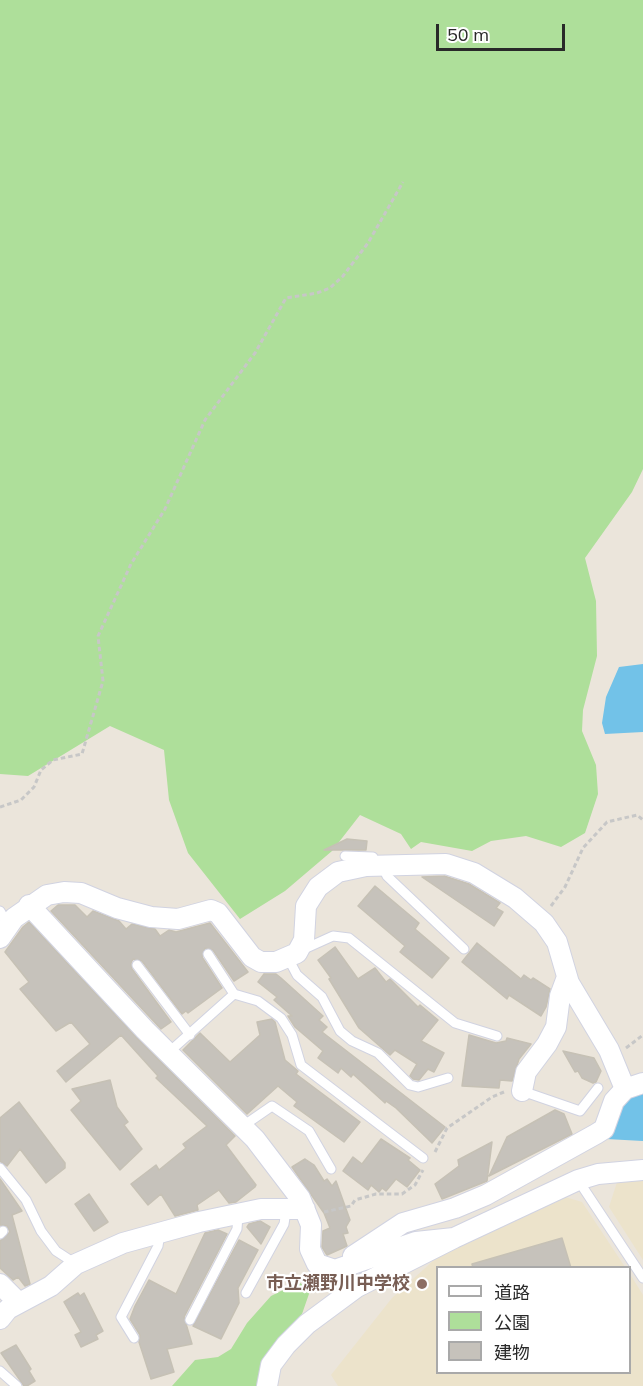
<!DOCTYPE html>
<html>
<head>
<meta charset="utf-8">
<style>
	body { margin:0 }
	#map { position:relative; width:643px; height:1386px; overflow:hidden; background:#ebe5db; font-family:Mulish,"Noto Sans JP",sans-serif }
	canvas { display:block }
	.legend { position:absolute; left:436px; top:1266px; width:195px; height:108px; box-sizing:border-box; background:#fff; border:2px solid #a9a9a9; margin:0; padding:8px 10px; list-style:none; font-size:18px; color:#292929 }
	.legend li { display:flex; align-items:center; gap:12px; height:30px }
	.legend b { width:30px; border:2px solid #a9a9a9 }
	.scale { position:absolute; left:436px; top:24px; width:129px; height:27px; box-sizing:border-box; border:3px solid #292929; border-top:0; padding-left:8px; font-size:18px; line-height:21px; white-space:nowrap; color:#292929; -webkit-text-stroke:4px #fff; paint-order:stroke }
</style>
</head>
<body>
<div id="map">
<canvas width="643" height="1386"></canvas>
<ul class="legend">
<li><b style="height:8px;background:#fff"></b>道路</li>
<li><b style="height:16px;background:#aedf9a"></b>公園</li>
<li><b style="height:16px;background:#c6c2bb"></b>建物</li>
</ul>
<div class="scale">50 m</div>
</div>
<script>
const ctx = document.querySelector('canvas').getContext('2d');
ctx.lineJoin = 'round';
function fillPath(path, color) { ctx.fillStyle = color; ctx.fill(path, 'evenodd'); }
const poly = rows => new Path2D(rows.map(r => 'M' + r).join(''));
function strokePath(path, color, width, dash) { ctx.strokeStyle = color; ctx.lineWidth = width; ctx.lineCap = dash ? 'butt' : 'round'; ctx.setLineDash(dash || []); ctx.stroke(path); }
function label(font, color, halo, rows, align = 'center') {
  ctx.font = font + ' Mulish,"Noto Sans JP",sans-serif'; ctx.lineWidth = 4.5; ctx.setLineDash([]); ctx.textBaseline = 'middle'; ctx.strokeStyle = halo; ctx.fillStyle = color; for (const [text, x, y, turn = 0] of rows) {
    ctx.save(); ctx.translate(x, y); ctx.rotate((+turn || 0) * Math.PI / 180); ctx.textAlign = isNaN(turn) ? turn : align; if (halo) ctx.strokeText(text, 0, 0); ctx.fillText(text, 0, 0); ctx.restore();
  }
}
fillPath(poly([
	[643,1174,643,1260,609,1207,619,1176],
	[565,1197,582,1202,625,1267,438,1268,438,1372,630,1372,630,1274,643,1295,643,1386,338,1386,331,1375,392,1298,445,1250]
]), '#ece3cb');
fillPath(poly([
	[0,0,643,0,643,469,632,492,585,558,596,601,597,656,583,710,582,731,596,765,598,794,585,833,561,847,526,836,491,841,472,851,421,842,411,849,401,834,360,815,332,851,285,891,240,919,188,853,169,800,164,750,110,726,28,776,0,774],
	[299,1282,310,1291,302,1314,277,1342,261,1386,172,1386,195,1360,218,1357,231,1349,247,1323,271,1296]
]), '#aedf9a');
fillPath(poly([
	[643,664,643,732,605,734,602,723,606,697,619,667],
	[643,1091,643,1141,606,1139,626,1093]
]), '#72c2e8');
const building = poly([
	[347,839,367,841,366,850,324,850,347,839],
	[444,876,469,884,500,903,496,908,503,912,494,926,422,877,444,876],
	[375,886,419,923,415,929,449,958,432,978,400,952,405,946,358,906,375,886],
	[58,905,75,905,87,917,93,911,119,921,126,929,132,924,155,929,160,936,169,930,176,932,210,923,248,972,234,981,213,950,205,948,202,957,222,988,188,1013,186,1011,182,1014,142,961,133,959,131,963,132,969,171,1022,161,1029,51,911,58,905],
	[29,922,137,1038,235,1136,226,1145,256,1185,255,1187,236,1202,229,1203,219,1190,197,1205,198,1210,175,1216,161,1194,148,1205,131,1184,156,1165,159,1170,186,1148,183,1144,207,1126,156,1078,158,1076,121,1035,66,1082,57,1071,90,1044,71,1022,56,1031,20,989,29,982,5,952,23,927,29,922],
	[477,943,521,979,524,975,531,980,533,978,550,989,546,1007,541,1016,509,995,507,999,462,962,477,943],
	[335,947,358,979,375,968,386,982,390,979,418,1007,420,1005,438,1020,421,1041,444,1053,434,1072,428,1069,419,1080,413,1079,410,1076,417,1064,395,1050,390,1055,359,1028,329,979,331,978,318,960,335,947],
	[264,974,276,974,281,978,323,1016,319,1020,327,1027,322,1032,445,1127,432,1143,396,1108,386,1101,385,1103,353,1074,351,1077,341,1068,338,1073,318,1058,323,1051,295,1027,288,1016,292,1016,274,1000,277,997,258,982,264,974],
	[272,1019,275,1022,285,1060,298,1071,296,1074,360,1122,344,1142,294,1106,297,1102,278,1086,247,1114,183,1050,200,1033,230,1062,260,1035,257,1022,272,1019],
	[469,1035,496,1043,506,1041,507,1038,531,1044,519,1059,512,1081,500,1080,499,1088,462,1086,469,1035],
	[563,1051,594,1058,601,1071,596,1082,593,1083,582,1078,578,1071,575,1072,563,1051],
	[110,1080,117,1107,128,1122,124,1125,142,1149,120,1170,71,1110,81,1101,72,1089,110,1080],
	[19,1102,65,1163,65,1168,46,1183,20,1149,7,1166,0,1161,0,1118,19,1102],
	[555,1110,564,1114,572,1134,489,1176,507,1137,555,1110],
	[381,1139,410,1158,408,1160,420,1170,407,1187,396,1179,386,1191,382,1188,379,1192,371,1185,368,1190,343,1171,353,1157,362,1164,381,1139],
	[492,1142,487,1181,442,1199,435,1184,459,1166,458,1160,492,1142],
	[305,1159,314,1165,324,1181,327,1179,332,1186,336,1181,350,1220,346,1227,348,1233,343,1234,347,1246,327,1255,322,1247,323,1231,330,1228,324,1213,292,1167,305,1159],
	[0,1179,22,1211,12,1215,30,1284,25,1286,18,1277,13,1280,0,1268,0,1241,10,1232,7,1226,0,1225,0,1179],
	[89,1194,108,1222,94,1231,75,1204,89,1194],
	[260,1221,270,1227,261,1244,247,1227,249,1224,260,1221],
	[218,1230,227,1234,184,1317,192,1344,167,1349,174,1372,151,1379,139,1342,140,1335,130,1319,135,1306,149,1280,176,1294,205,1233,218,1230],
	[562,1238,571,1268,473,1268,472,1264,562,1238],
	[239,1240,258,1250,238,1288,239,1303,221,1339,193,1326,239,1240],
	[78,1293,80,1296,84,1293,103,1331,96,1335,98,1339,81,1347,75,1335,81,1332,64,1302,78,1293],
	[16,1345,31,1369,29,1371,35,1381,27,1386,24,1386,1,1353,16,1345]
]);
fillPath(building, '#c6c2bb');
strokePath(building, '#c6c1b5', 1.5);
const service = poly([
	[345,856,373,857],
	[382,866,387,876,464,949],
	[0,911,8,925],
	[302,950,333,936,349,938,455,1023,497,1036],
	[288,958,297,975,322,997,340,1031,352,1041,378,1053,410,1085,418,1087,448,1078],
	[137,965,190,1035],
	[234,994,258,1001,281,1018,292,1035,301,1065,423,1158],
	[168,1053,234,994,208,954],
	[522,1091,580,1111,598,1088],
	[243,1126,272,1106,309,1131,331,1169],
	[0,1168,26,1200,41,1231,56,1251,76,1264],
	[578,1180,643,1278],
	[0,1234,3,1231],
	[246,1293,284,1224,286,1211],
	[190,1320,237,1229,238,1215],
	[134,1338,121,1317,158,1246,160,1233],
	[0,1371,17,1386]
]);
const minor = poly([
	[29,905,145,1030,255,1139,300,1198,311,1225,310,1249,317,1264,335,1270,416,1242,454,1238],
	[0,938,14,918,47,895,64,892,81,893,117,908,151,917,178,919,211,910,218,913,252,957,261,962,276,962,297,953,304,940,306,906,318,887,338,872,366,866,446,864,474,873,515,898,544,923,557,942,569,983,609,1050,625,1089],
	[522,1091,526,1072,547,1044,556,1027,560,996,567,977],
	[353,1256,403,1223,455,1208,486,1195,596,1134,604,1129,614,1101,625,1089,643,1083],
	[0,1284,18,1302],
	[0,1319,8,1309,51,1286,76,1264,123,1243,199,1222,261,1209,305,1209],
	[267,1386,271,1365,286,1345,307,1324,357,1287,454,1238,578,1180,598,1174,643,1170]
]);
strokePath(service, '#d1d3e1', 11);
strokePath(minor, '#d1d3e1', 22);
strokePath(poly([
	[0,807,21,800,34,787,41,770,53,760,82,754,103,681,98,636,131,564,165,509,205,420,255,353,286,298,317,293,330,288,343,276,368,243,403,182],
	[551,906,565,887,583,848,607,822,637,815,643,820],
	[626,1048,643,1035],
	[435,1152,447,1128,492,1097,504,1092],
	[324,1212,351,1206,355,1200,376,1194,402,1194,415,1185,423,1170]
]), '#c7c7c7', 3, [4.5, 3]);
strokePath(service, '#fff', 9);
strokePath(minor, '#fff', 20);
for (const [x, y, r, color] of [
	[422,1284,6,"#8d6e63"]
]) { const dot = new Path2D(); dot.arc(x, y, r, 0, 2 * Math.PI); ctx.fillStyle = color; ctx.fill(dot); strokePath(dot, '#fff', 2); }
label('bold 18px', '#785e54', '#fff', [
	["市立瀬野川中学校",410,1284]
], 'right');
</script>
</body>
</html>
